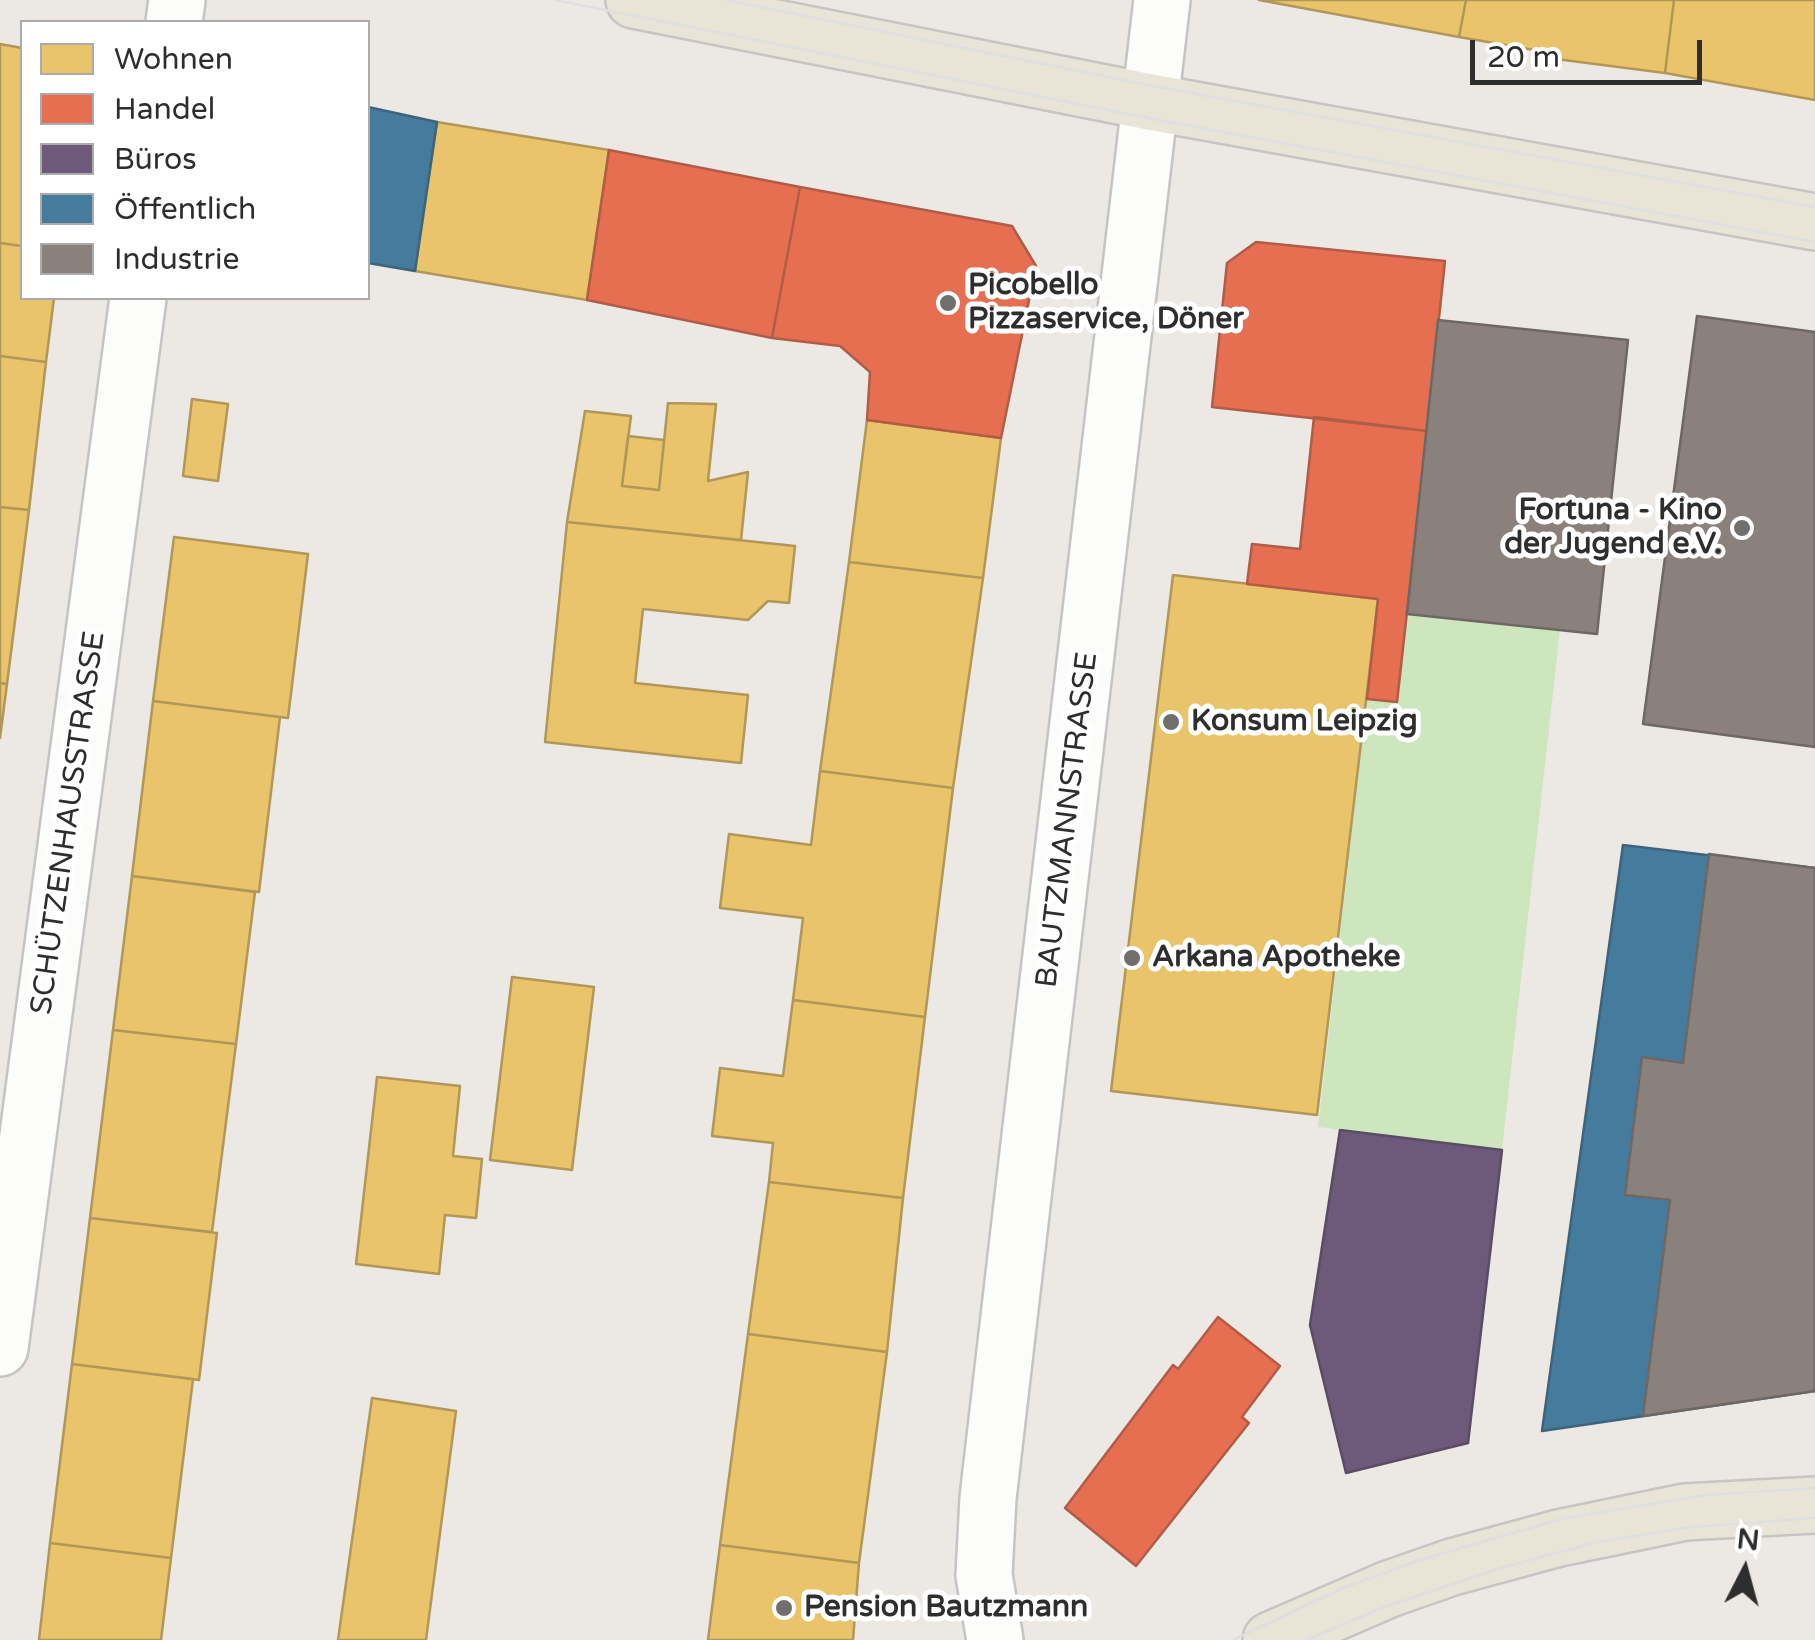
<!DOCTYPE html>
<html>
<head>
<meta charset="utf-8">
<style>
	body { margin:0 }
	#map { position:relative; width:1815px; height:1640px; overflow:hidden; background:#ece8e4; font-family:"Varela Round",sans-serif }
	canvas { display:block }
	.legend { position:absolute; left:20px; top:20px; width:350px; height:280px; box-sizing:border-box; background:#fff; border:2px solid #ababab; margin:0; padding:12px 18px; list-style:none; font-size:30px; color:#2e2e2e }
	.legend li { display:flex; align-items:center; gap:20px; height:50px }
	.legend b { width:50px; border:2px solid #ababab }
	.north { position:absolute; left:1695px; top:1520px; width:100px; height:100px; -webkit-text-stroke:8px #fff; paint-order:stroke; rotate:6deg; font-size:28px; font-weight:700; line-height:40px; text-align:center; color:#2e2e2e }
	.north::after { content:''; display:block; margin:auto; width:35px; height:45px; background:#2e2e2e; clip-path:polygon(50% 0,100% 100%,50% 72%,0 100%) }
	.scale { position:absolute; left:1470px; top:40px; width:232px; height:45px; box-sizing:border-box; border:5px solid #2e2e2e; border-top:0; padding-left:12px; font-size:30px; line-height:35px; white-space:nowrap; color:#2e2e2e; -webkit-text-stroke:8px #fff; paint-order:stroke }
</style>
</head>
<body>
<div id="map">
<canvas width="1815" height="1640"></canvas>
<ul class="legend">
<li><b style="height:28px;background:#e9c46a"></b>Wohnen</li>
<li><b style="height:28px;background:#e76f51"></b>Handel</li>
<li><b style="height:28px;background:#6d597a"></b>Büros</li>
<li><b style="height:28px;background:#457b9d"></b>Öffentlich</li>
<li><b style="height:28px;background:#8a817c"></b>Industrie</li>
</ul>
<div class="north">N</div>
<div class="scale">20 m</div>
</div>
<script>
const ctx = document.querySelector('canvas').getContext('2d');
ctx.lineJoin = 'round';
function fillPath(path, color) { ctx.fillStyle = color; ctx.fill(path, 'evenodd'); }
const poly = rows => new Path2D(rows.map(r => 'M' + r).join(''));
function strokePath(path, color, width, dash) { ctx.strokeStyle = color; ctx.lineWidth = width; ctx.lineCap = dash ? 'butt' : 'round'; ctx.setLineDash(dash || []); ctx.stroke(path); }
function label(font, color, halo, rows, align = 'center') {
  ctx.font = font + ' "Varela Round",sans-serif'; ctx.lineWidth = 10; ctx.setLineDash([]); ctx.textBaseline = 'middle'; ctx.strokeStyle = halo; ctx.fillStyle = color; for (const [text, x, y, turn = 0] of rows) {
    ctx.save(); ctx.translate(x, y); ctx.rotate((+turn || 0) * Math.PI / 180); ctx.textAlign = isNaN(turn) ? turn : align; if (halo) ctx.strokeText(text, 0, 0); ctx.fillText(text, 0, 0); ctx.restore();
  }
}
fillPath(poly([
	[1407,614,1560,630,1502,1150,1318,1127,1367,699,1397,702]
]), '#cee6be');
const homes = poly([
	[1259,0,1466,0,1459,37,1259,0],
	[1466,0,1674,0,1665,73,1556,59,1538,56,1540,51,1459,37,1466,0],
	[1674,0,1815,0,1815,100,1665,73,1674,0],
	[0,44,22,48,22,246,0,243,0,44],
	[437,122,609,150,587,300,415,271,437,122],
	[0,243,22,246,22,298,54,298,46,362,0,356,0,243],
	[0,356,46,362,29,510,0,507,0,356],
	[192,399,228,404,218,481,183,476,192,399],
	[668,403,716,404,708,481,748,472,741,540,567,522,585,411,631,416,622,486,659,490,668,403],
	[867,420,1001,438,983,578,849,562,867,420],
	[628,436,664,440,659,490,622,486,628,436],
	[0,507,29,510,7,684,0,683,0,507],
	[567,522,795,546,789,603,768,601,748,620,643,609,635,683,748,695,741,763,545,742,567,522],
	[174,537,308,554,288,718,153,701,174,537],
	[849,562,983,578,953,788,820,771,849,562],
	[1173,575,1378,599,1317,1115,1111,1091,1173,575],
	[0,683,7,684,0,738,0,683],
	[153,701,280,717,259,892,132,876,153,701],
	[820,771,953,788,925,1017,793,1000,803,918,720,908,729,834,811,845,820,771],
	[132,876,255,892,236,1044,113,1030,132,876],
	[512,977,594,987,572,1170,490,1160,512,977],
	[793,1000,925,1017,903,1198,769,1182,773,1143,712,1136,720,1068,783,1076,793,1000],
	[113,1030,236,1044,212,1232,90,1218,113,1030],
	[377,1077,460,1086,453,1156,482,1159,476,1218,445,1215,439,1274,356,1264,377,1077],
	[769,1182,903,1198,887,1352,748,1334,769,1182],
	[90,1218,217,1233,199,1380,72,1364,90,1218],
	[748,1334,887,1352,859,1563,720,1545,748,1334],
	[72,1364,193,1379,171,1558,50,1543,72,1364],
	[372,1398,456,1411,426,1640,338,1640,372,1398],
	[50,1543,171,1558,161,1640,39,1640,50,1543],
	[720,1545,859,1563,853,1640,708,1640,720,1545]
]);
fillPath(homes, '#e9c46a');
strokePath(homes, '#b19758', 2.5);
const shops = poly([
	[609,150,800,187,772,338,587,300,609,150],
	[800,187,1012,226,1036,266,1001,438,867,420,870,372,840,346,772,338,800,187],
	[1256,242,1445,261,1427,431,1212,407,1227,263,1256,242],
	[1314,417,1427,431,1397,702,1367,699,1378,599,1247,584,1252,544,1300,549,1314,417],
	[1218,1317,1280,1366,1242,1417,1249,1423,1136,1566,1065,1508,1173,1365,1178,1369,1218,1317]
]);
fillPath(shops, '#e76f51');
strokePath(shops, '#b05c46', 2.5);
const offices = poly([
	[1340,1130,1502,1150,1468,1443,1346,1473,1310,1325,1340,1130]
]);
fillPath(offices, '#6d597a');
strokePath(offices, '#5a4c63', 2.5);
const public = poly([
	[368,107,437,122,415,271,368,263,368,107],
	[1623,845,1815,868,1815,1391,1542,1431,1623,845]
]);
fillPath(public, '#457b9d');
strokePath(public, '#3e647c', 2.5);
const industry = poly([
	[1697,316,1815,332,1815,747,1643,724,1697,316],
	[1438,320,1628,340,1597,634,1407,614,1438,320],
	[1709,854,1815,868,1815,1391,1643,1416,1670,1200,1625,1195,1642,1057,1683,1063,1709,854]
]);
fillPath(industry, '#8a817c');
strokePath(industry, '#6e6865', 2.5);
const minor = poly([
	[174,22,177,0],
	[0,1348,138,298],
	[995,1640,984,1575,988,1498,1162,0]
]);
const major = poly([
	[634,0,1150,102,1815,222],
	[1271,1640,1389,1589,1452,1567,1559,1538,1685,1512,1815,1505]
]);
strokePath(minor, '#c5c4c5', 60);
strokePath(major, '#c6c5c4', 60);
strokePath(minor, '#fcfcfb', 55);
strokePath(major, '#e8e4d6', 55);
strokePath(poly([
	[555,0,1148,118,1815,242],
	[726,0,1153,86,1815,207],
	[1233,1640,1343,1588,1420,1560,1565,1518,1706,1495,1815,1488],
	[1306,1640,1382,1608,1504,1567,1597,1542,1691,1527,1815,1518]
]), '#dfdfe1', 2.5);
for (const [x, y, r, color] of [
	[948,303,10,"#706f6e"],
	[1742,528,10,"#706f6e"],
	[1171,722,10,"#706f6e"],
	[1132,958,10,"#706f6e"],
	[784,1608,10,"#706f6e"]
]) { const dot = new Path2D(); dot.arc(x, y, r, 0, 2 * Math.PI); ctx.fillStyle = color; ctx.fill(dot); strokePath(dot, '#fff', 4); }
label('bold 30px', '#2e2e2e', '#fff', [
	["Picobello",968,286],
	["Pizzaservice, Döner",968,320],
	["Fortuna - Kino",1722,511,"right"],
	["der Jugend e.V.",1722,545,"right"],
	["Konsum Leipzig",1191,722],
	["Arkana Apotheke",1152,958],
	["Pension Bautzmann",804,1608]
], 'left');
label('30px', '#2e2e2e', '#fff', [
	["BAUTZMANNSTRASSE",1068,820,-83],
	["SCHÜTZENHAUSSTRASSE",69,823,-82]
]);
</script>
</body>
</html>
